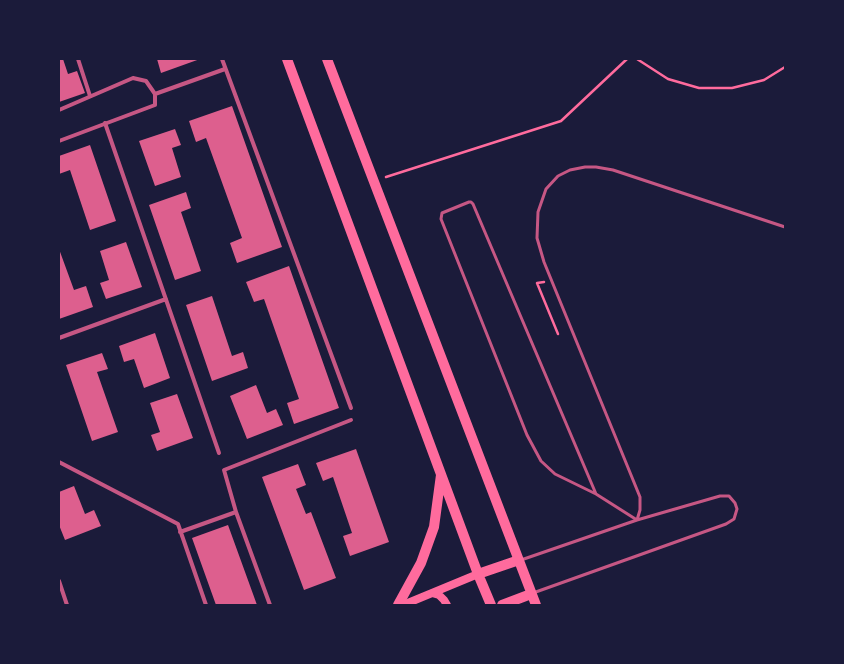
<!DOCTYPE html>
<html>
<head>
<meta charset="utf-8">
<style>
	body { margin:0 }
	#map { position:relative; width:844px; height:664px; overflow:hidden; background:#1b1b3a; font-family:Merriweather,serif }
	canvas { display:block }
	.frame { position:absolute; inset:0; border:60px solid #1b1b3a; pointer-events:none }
</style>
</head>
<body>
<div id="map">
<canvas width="844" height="664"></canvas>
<div class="frame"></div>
</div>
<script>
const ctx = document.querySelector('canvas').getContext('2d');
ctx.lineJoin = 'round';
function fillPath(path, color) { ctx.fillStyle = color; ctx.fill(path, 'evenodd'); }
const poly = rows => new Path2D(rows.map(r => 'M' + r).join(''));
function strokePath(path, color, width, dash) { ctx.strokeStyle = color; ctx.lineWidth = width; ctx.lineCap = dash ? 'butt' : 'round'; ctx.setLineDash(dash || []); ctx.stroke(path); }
fillPath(poly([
	[59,59,63,59,68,74,77,71,85,93,59,102],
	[157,59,200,59,161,73],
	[232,106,282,247,237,263,230,243,242,238,206,138,196,142,189,121],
	[175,129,181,145,172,148,181,177,155,186,139,141],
	[90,145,116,221,90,230,70,170,59,174,59,156],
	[186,192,191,208,181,212,201,271,175,280,149,205],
	[126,242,142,287,106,299,100,283,109,280,100,251],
	[59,249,74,290,86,286,93,307,59,319],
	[289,266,339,408,294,424,287,403,299,399,264,299,254,302,246,282],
	[212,296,232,356,243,352,248,368,212,381,186,305],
	[155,333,170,378,144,388,134,359,124,362,119,346],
	[102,353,108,369,97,372,118,432,92,441,66,365],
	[256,385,267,413,276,409,283,425,247,439,230,396],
	[177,394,193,438,157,451,151,435,160,432,150,403],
	[356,449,389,542,350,556,343,536,352,533,333,477,323,481,316,463],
	[298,464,306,485,296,489,306,514,311,512,336,578,304,590,262,477],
	[74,486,85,514,94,510,101,526,65,540,59,525,59,492],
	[228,525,257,605,216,605,192,538]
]), '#dd5f8e');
strokePath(poly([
	[637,59,668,79,699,88,732,88,764,80,785,67],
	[386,177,561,121,627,59],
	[544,282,537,283,558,334]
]), '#ff6b9d', 2.5);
strokePath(poly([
	[521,560,637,520,640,510,640,497,544,262,537,238,538,212,546,189,558,176,570,170,585,167,596,167,613,170,785,227],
	[533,593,726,524,734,519,737,509,735,503,729,496,720,496,637,520,596,494,555,474,541,461,527,435,441,219,442,213,469,202,471,202,473,204,596,494]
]), '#c65784', 3);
strokePath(poly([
	[78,59,90,96],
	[222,59,351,408],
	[155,94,225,69],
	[59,110,133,78,146,81,155,94,155,105,59,141],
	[105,123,219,453],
	[59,338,166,299],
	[59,462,178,524,206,605],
	[236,512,224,470,351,420],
	[180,532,236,512,270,605],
	[59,581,67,605]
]), '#c65784', 4);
strokePath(poly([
	[432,593,439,595,444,600,447,605],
	[403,605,478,574]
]), '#ff6b9d', 8);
strokePath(poly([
	[287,59,478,574,491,605],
	[327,59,536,605],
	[478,574,519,560],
	[398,605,421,563,434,527,441,475],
	[502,605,531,594]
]), '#ff6b9d', 10);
</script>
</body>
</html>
